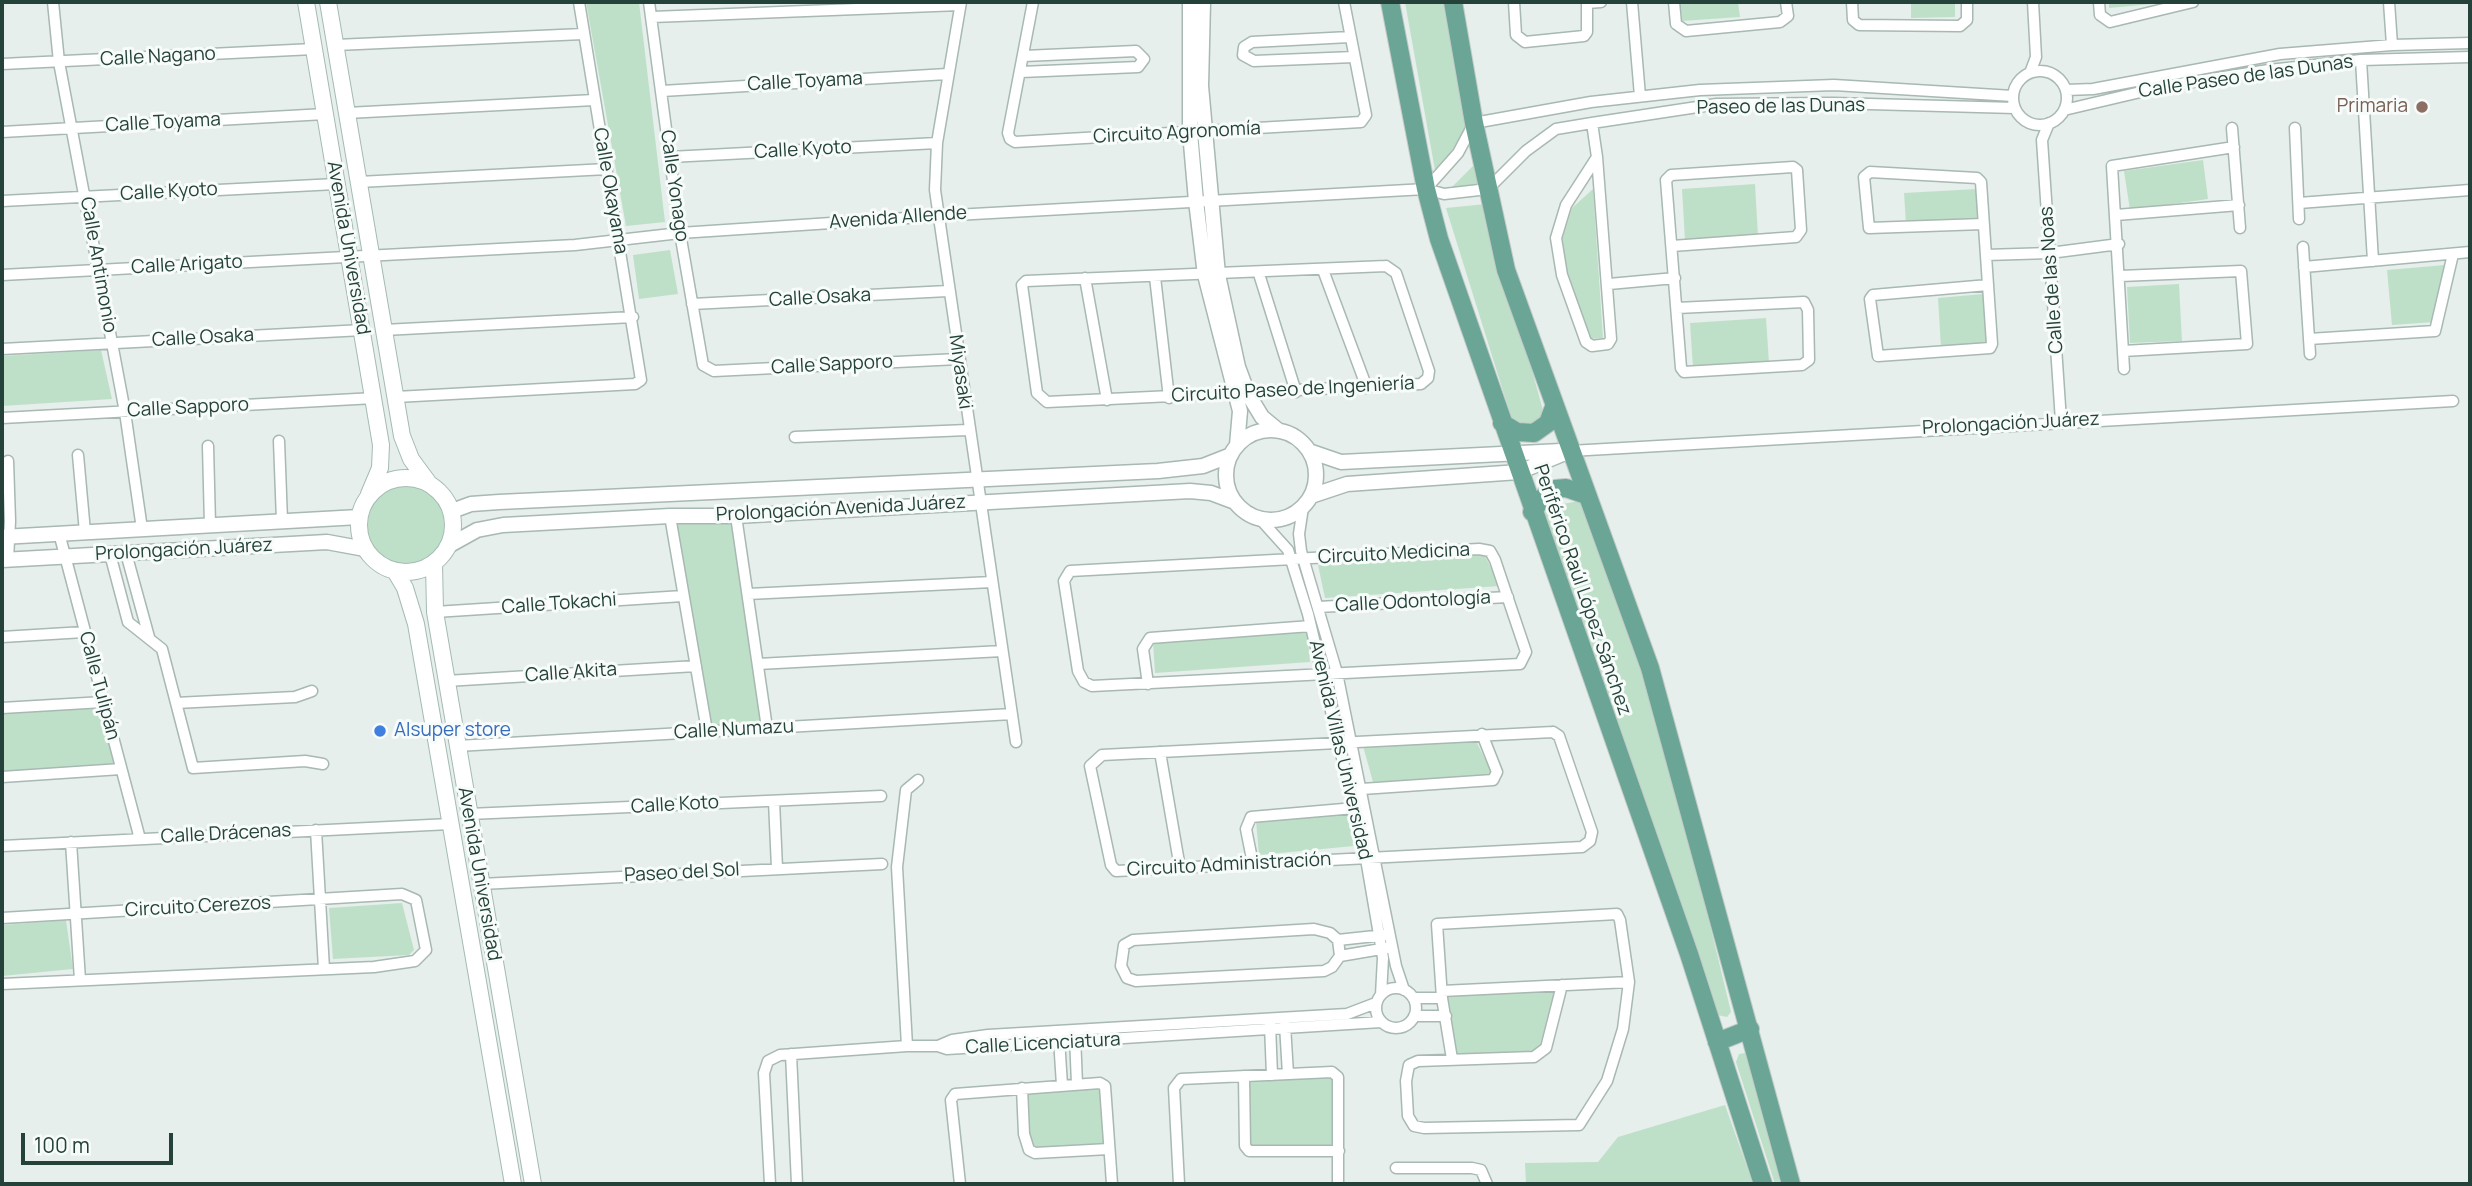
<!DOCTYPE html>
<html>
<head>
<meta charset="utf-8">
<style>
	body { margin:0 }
	#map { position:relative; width:2472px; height:1186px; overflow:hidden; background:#e6efeb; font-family:Manrope,sans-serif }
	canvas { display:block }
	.frame { position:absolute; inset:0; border:4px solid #24423a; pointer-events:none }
	.scale { position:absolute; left:21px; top:1133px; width:152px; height:32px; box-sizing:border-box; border:4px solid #24423a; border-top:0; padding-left:9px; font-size:21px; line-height:24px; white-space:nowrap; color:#24423a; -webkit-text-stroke:5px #f7fbf9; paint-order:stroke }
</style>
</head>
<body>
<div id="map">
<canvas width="2472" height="1186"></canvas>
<div class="frame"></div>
<div class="scale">100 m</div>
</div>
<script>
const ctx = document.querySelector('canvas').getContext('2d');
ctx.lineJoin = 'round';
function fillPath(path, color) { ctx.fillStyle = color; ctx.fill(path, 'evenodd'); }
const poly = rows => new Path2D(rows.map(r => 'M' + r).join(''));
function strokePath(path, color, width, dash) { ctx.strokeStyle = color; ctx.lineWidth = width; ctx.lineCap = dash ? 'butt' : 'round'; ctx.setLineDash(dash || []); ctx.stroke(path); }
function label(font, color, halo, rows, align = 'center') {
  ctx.font = font + ' Manrope,sans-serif'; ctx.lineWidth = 6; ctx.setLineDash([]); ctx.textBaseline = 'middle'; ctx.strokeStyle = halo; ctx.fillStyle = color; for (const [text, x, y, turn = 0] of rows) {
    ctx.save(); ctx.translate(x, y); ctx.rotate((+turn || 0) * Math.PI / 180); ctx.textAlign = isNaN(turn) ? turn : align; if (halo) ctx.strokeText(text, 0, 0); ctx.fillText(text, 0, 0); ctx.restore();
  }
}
fillPath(poly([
	[586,2,639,2,665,222,626,226],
	[1405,2,1448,2,1470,121,1436,176],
	[1680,2,1738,2,1740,17,1682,21],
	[1911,2,1955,2,1955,17,1911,18],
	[2109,2,2152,2,2152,4,2109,8],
	[2203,160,2208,199,2130,210,2124,171],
	[1477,162,1480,191,1443,196],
	[1755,184,1758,236,1685,240,1682,189],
	[1593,189,1603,338,1590,339,1565,264,1562,240,1572,208],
	[1977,189,1981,220,1906,224,1904,193],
	[1486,204,1544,414,1533,427,1513,423,1446,208],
	[670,250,678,294,639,299,633,255],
	[2445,265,2435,322,2392,325,2387,270],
	[2179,284,2182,341,2130,343,2127,287],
	[1983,294,1987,345,1941,348,1938,298],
	[1766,318,1769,363,1693,368,1690,323],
	[101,350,112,399,2,406,2,356],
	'364 525a42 42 0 1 1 84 0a42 42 0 1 1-84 0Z',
	[1579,501,1624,612,1669,755,1731,1012,1727,1017,1717,1015,1541,508],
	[674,520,734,522,762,724,709,728],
	[1484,554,1500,586,1325,598,1318,565],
	[1307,631,1310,662,1155,673,1153,642],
	[101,707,117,766,2,773,2,712],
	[1475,739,1492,773,1488,775,1373,782,1363,746],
	[1351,811,1354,846,1259,855,1256,821],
	[402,903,414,950,409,955,333,959,329,908],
	[66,920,73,969,2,976,2,925],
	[1555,989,1540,1046,1529,1054,1455,1053,1446,995],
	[1745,1053,1749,1055,1785,1184,1775,1184,1736,1062,1739,1054],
	[1333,1077,1334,1146,1250,1147,1247,1080],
	[1103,1085,1107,1147,1030,1149,1023,1089],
	[1725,1105,1753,1184,1526,1184,1525,1163,1598,1162,1618,1137]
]), '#bfe0c8');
const minor = poly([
	[53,2,59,62,125,412,142,529],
	[649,2,680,233,703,365,714,371,958,359],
	[961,2,937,143,935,190,1016,742],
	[1033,2,1008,133,1010,139,1015,142,1361,122,1366,115,1344,2],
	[1514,2,1516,35,1525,42,1584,36,1587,32,1587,2],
	[1632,2,1640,96],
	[1674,2,1676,24,1686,31,1780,22,1788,16,1786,2],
	[1852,2,1853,20,1859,25,1960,26,1967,20,1967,2],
	[2099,2,2100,15,2110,22,2193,2],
	[2389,2,2392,45],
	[1587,3,1601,2],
	[652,17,960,5],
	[1350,37,1252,42,1244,47,1243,55,1254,61,1354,57],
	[336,45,583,34],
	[2361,60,2373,261],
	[2,64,314,49],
	'2013 98a27 27 0 1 1 54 0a27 27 0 1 1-54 0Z',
	[1021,72,1138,67,1144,59,1136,51,1024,56],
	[2030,73,2036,57,2033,2],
	[2066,90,2093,89,2280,54,2392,45,2470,43],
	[662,91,947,74],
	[2064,110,2166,86,2269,70,2361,60,2470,57],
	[347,113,594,100],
	[1592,123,1597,157,1611,339,1608,344,1592,346,1586,342,1562,275,1556,238,1566,205,1597,157],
	[2049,123,2042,140,2061,421],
	[2232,128,2240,228],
	[2295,128,2299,219],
	[2,132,325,114],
	[670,157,937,143],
	[359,182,607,169],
	[1426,189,1458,153,1474,123,1591,102,1700,90,1834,85,2013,96],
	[2,201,336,184],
	[2299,203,2470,190],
	[2116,215,2239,205],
	[1983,224,1869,228,1864,177,1870,172,1977,178,1981,182,1992,344,1990,348,1878,356,1870,299,1873,295,1988,285],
	[1672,246,1796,237,1801,230,1797,170,1793,167,1671,175,1666,180,1681,368,1684,372,1802,365,1809,360,1808,310,1804,302,1677,308],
	[2303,247,2310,354],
	[1986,255,2050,253,2119,244],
	[1386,266,1396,273,1429,371,1428,378,1421,384,1047,402,1037,393,1022,285,1026,281,1386,266],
	[2304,267,2470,252],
	[1323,270,1367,388],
	[1259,274,1296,392],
	[2,275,575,245,680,233,937,216,1426,189,1444,194,1488,189,1526,151,1556,129,1592,123,1717,104,1833,103,2015,108],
	[2120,276,2241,271,2247,344,2123,351],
	[1155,277,1169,398],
	[1085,278,1107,400],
	[1609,284,1675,278],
	[692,304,948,291],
	[384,330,633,317],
	[2309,339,2435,331,2453,254],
	[2,349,363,330],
	[2124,369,2112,166,2234,147],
	[396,397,635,384,641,380,579,2],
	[2,418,375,398],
	[795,437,968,430],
	[279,441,282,521],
	[208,446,210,525],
	[1570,451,2453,401],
	[78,455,85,532],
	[8,461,10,521,8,560],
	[1303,507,1299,534,1301,551,1337,673,1396,966,1404,990],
	[670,516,707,731],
	[736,516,767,728],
	[1260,519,1288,550,1308,614,1366,859,1383,958,1381,995],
	[59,533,140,839],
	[1479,549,1490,551,1495,560,1526,652,1520,664,1092,686,1084,682,1078,671,1064,581,1070,571,1479,549],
	[126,553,149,637],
	[110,554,128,622,162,649,193,768,305,761,323,764],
	[748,594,992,582],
	[1318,607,1508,597],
	[435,612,683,596],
	[2,637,84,632],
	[758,664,1002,651],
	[446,681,696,666],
	[1148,684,1143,649,1150,638,1311,626],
	[176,703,295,697,312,691],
	[2,708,103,702],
	[1553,732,1559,736,1592,832,1590,841,1582,847,1116,871,1111,865,1090,766,1102,755,1553,732],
	[457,746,1012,714],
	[1160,752,1180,868],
	[2,777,121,769],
	[1362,789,1493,780,1497,772,1482,734],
	[774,801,777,868],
	[469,814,881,796],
	[316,830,324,969],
	[71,842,80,980],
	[2,846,450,824],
	[1253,864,1246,829,1251,817,1355,808],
	[481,884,882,864],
	[2,918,402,894,416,900,426,950,415,961,374,967,2,984],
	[1314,929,1330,933,1338,940,1340,956,1332,967,1324,971,1136,981,1127,978,1121,966,1124,945,1133,940,1314,929],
	[1338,940,1384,935],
	[1340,956,1387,948],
	'1376 1008a20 20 0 1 1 40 0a20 20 0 1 1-40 0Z',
	[1442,991,1629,982],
	[1413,998,1442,998],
	[1414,1016,1446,1016],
	[1270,1025,1272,1075],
	[1285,1025,1288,1074],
	[1075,1036,1077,1084],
	[1059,1039,1062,1085],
	[907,1046,897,867,906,790,918,780],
	[938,1046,952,1040,988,1035,1347,1014,1376,1003],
	[791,1054,797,1184],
	[1452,1059,1442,998,1437,924,1617,914,1620,920,1629,982,1623,1029,1607,1081,1579,1125,1424,1128,1414,1126,1408,1116,1406,1081,1409,1065,1418,1061,1534,1057,1546,1048,1562,985],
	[1244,1076,1245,1146,1249,1151,1339,1151],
	[1022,1088,1024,1134,1029,1150,1035,1153,1109,1149],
	[1396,1168,1472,1168,1481,1170,1487,1184],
	[770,1184,764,1073,768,1061,780,1055,907,1046,938,1046,947,1049,1381,1022],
	[960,1184,951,1100,955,1094,1100,1083,1105,1086,1112,1184],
	[1179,1184,1174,1088,1181,1079,1332,1072,1338,1077,1338,1184]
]);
const tertiary = poly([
	[1190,2,1190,132,1196,201,1205,275,1240,411,1237,445],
	[1203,2,1201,86,1218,275,1238,367,1248,394,1262,417,1279,431],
	'1226 475a45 45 0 1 1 90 0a45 45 0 1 1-90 0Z',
	[1309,451,1341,462,1561,451],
	[1311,496,1347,484,1519,472,1570,451],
	[452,511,471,504,499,502,1158,471,1203,466,1231,455],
	[2,537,359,517],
	[450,545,477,530,503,525,670,516,736,516,1190,491,1211,493,1235,502],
	[2,560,327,542,365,549]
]);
const secondary = poly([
	[306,2,381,445,380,468,369,494],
	[328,2,402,436,411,459,428,482],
	'359 525a47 47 0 1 1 94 0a47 47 0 1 1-94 0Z',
	[434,563,435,612,533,1184],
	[395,571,405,588,416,624,513,1184]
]);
const primary = poly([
	[1390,2,1426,189,1439,239,1689,954,1763,1184],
	[1453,2,1474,123,1506,270,1650,668,1791,1184],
	[1502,423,1517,432,1534,433,1548,423,1554,407],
	[1532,512,1546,494,1555,489,1566,488,1586,495],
	[1717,1042,1750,1029]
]);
strokePath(minor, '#a8b8b2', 13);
strokePath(tertiary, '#a8b8b2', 17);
strokePath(secondary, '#a4bbb3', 18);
strokePath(primary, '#c2cac8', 20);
strokePath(minor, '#fff', 10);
strokePath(tertiary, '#fff', 14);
strokePath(secondary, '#fff', 16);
strokePath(primary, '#6aa596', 18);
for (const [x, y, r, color] of [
	[2422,107,7,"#8d6e63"],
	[380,731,7,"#3f7fe0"]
]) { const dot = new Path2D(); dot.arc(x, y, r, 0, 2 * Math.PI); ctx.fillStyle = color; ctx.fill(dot); strokePath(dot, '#f7fbf9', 2.5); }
label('19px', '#24423a', '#f7fbf9', [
	["Calle Nagano",158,57,-3],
	["Calle Paseo de las Dunas",2246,77,-8],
	["Calle Toyama",805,82,-3],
	["Paseo de las Dunas",1781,107,-1],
	["Calle Toyama",163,123,-3],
	["Circuito Agronomía",1177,133,-3],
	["Calle Kyoto",803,150,-3],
	["Calle Yonago",674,186,82],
	["Calle Okayama",610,191,80],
	["Calle Kyoto",169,192,-3],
	["Avenida Allende",898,218,-4],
	["Avenida Universidad",348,248,80],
	["Calle Antimonio",98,265,80],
	["Calle Arigato",187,265,-3],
	["Calle de las Noas",2052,280,-94],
	["Calle Osaka",820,298,-3],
	["Calle Osaka",203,338,-3],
	["Calle Sapporo",832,365,-3],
	["Miyasaki",960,372,82],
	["Circuito Paseo de Ingeniería",1293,390,-3],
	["Calle Sapporo",188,408,-3],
	["Prolongación Juárez",2011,424,-3],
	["Prolongación Avenida Juárez",841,509,-3],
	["Prolongación Juárez",184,550,-3],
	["Circuito Medicina",1394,554,-3],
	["Periférico Raúl López Sánchez",1582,590,71],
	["Calle Odontología",1413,602,-3],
	["Calle Tokachi",559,604,-4],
	["Calle Akita",571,673,-4],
	["Calle Tulipán",99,686,75],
	["Calle Numazu",734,730,-3],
	["Avenida Villas Universidad",1340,750,77],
	["Calle Koto",675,805,-3],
	["Calle Drácenas",226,834,-3],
	["Circuito Administración",1229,865,-3],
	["Paseo del Sol",682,873,-3],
	["Avenida Universidad",479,874,80],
	["Circuito Cerezos",198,907,-3],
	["Calle Licenciatura",1043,1044,-3]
]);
label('19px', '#785e54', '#f7fbf9', [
	["Primaria",2408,107]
], 'right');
label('19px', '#366cbe', '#f7fbf9', [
	["Alsuper store",394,731]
], 'left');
</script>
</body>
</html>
